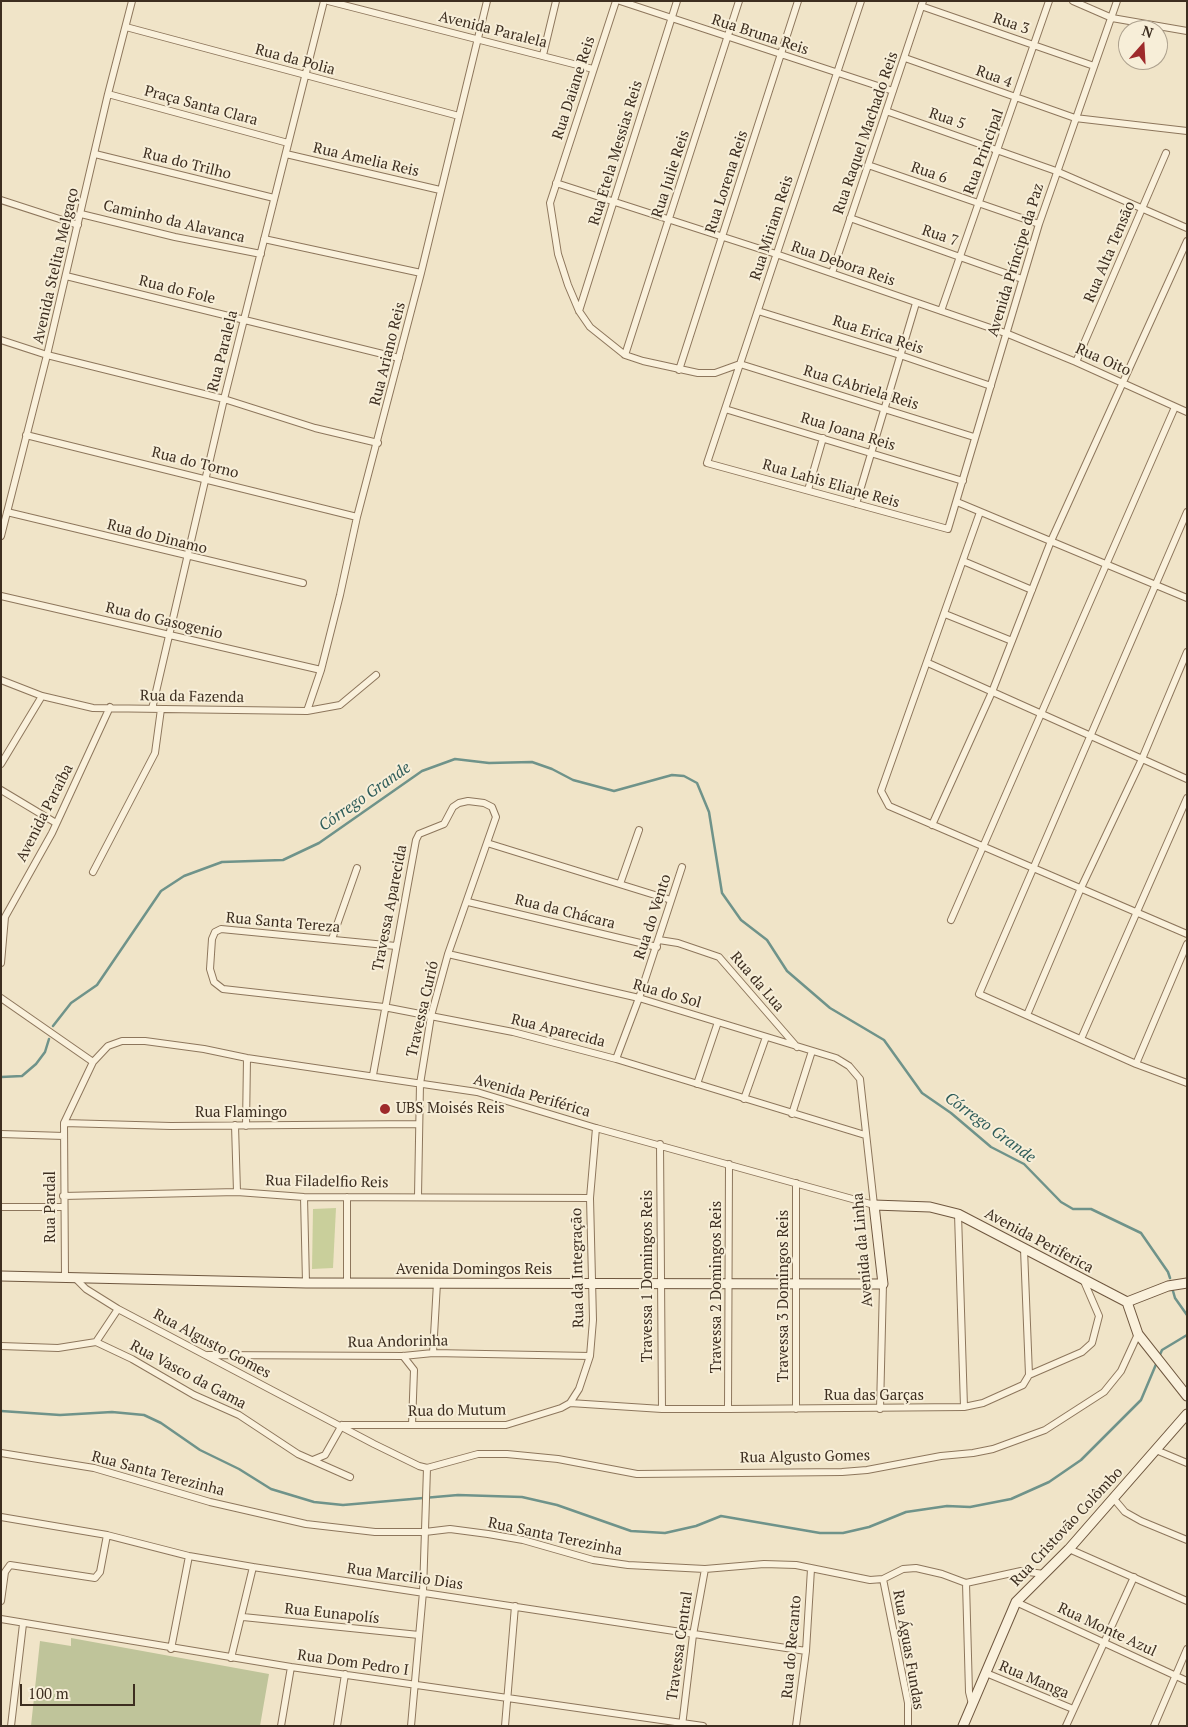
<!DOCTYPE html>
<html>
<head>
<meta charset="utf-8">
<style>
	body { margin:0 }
	#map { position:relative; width:1188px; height:1727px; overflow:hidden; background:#f0e4c8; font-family:"PT Serif",serif }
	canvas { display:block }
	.frame { position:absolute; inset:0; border:2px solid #3d2e20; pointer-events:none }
	.north { position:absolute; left:1118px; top:20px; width:50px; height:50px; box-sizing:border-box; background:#f7eed8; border:1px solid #ada18e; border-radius:50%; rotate:19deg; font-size:14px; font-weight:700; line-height:20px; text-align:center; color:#3d2e20 }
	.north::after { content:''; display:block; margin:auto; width:18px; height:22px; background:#9e2a2b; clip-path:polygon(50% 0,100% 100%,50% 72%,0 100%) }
	.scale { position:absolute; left:20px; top:1684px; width:115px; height:22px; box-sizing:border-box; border:2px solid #3d2e20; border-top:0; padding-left:6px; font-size:15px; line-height:18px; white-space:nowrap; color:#3d2e20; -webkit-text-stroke:4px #f7eed8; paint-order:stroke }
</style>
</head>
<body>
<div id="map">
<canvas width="1188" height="1727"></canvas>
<div class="frame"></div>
<div class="north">N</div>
<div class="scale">100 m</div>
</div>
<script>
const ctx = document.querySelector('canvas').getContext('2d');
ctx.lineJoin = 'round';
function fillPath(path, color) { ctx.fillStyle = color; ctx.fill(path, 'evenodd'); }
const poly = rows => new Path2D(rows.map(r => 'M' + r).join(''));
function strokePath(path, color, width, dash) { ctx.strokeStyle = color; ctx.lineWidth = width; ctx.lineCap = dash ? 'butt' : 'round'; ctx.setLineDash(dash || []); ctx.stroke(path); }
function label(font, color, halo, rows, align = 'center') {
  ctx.font = font + ' "PT Serif",serif'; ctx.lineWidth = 4; ctx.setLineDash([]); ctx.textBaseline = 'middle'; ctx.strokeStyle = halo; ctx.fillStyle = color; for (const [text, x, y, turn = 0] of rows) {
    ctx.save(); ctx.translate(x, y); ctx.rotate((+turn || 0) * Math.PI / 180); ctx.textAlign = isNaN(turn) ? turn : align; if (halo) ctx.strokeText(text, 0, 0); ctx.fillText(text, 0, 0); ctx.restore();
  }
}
fillPath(poly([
	[336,1208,333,1268,312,1269,313,1209]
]), '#c9cf9b');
fillPath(poly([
	[71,1638,269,1674,260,1726,31,1726,40,1641,71,1646]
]), '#bfc49a');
strokePath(poly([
	[53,1026,71,1003,97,985,161,891,184,876,222,862,283,860,319,843,422,771,455,759,489,763,532,762,552,769,573,780,614,791,672,775,684,776,697,783,709,812,722,893,741,920,767,940,787,971,830,1008,884,1040,922,1093,951,1113,991,1147,1024,1164,1061,1202,1073,1209,1091,1209,1141,1233,1168,1272,1170,1278],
	[1,1077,22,1076,36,1064,45,1052,49,1039],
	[1173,1291,1175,1298,1187,1315],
	[1159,1357,1162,1350,1187,1335],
	[1,1411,60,1415,112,1412,144,1415,161,1423,200,1450,239,1469,271,1489,314,1502,343,1505,458,1495,522,1497,557,1505,631,1531,665,1533,696,1526,721,1516,820,1533,843,1533,869,1527,906,1512,947,1506,970,1507,1011,1499,1049,1482,1081,1460,1141,1400,1157,1362]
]), '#6f938a', 2.5);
const street = poly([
	[328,1,593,69],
	[616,1,550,203,558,254,568,285,579,311,590,327,625,355,643,361,698,373,715,373,740,364,974,437],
	[620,1,893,91],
	[861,1,707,463,948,529,1039,224,1117,1],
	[1073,1,1112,18,1187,31],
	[921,6,1094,66],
	[126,27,459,116],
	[543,55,556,1],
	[905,58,1075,118,1187,131],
	[108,94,288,143],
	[886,111,1056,171,1187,228],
	[95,154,274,198],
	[286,154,440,190],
	[868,165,1039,224],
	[556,183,776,254,1008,334,1076,362,1187,412],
	[1,200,78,225],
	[81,214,175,237,261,254],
	[850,218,1022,279],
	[264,239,421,273],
	[832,273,923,1],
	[66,276,399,358],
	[579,311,677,1],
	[758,311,900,355,991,386],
	[941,311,1049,1],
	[1,340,47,355,224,399,315,428,378,443],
	[625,355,739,1],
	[1076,362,1166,153],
	[679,370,798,1],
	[725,409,963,481],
	[26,435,357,517],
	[808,490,823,438],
	[957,502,1187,598],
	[856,504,916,303],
	[7,512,303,583],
	[980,512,881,791,889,806,1187,934],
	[1187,512,979,994,1136,1064,1187,1083],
	[1,536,47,355,108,94,132,1],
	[963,561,1032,590],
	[1,596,321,670],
	[945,614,1012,641],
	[928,663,1187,779],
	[1,680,42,696,93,708,307,711,340,705,376,675],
	[152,709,224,399,324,1],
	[307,711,321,670,340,595,357,517,421,273,487,1],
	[1,764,42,696],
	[1,790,56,823],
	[932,825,992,692,1051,541,1187,241],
	[487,843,671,900],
	[93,872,155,753,161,709],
	[620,884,639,830],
	[468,902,657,947],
	[951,920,1175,407],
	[332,939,357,868],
	[659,940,678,943,719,957,797,1047],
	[396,946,221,929,215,932,212,939,210,969,214,982,223,989,384,1007,513,1032,616,1059,865,1135],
	[1,963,5,917,52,833,110,707],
	[1,998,93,1062],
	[1027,1015,1081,888,1142,759,1187,652],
	[1081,1039,1187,798],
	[616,1059,639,998,682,867],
	[1136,1064,1187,944],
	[373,1075,416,840,419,834,444,824,453,807,459,803,468,801,484,803,492,807,496,817,448,954,431,1016,420,1084,418,1196],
	[697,1084,718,1022],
	[744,1099,766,1037],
	[792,1114,812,1051],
	[64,1123,171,1126,419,1124],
	[235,1125,237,1192],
	[246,1126,247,1058],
	[1,1134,64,1136],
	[660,1144,662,1409],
	[796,1183,796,1409],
	[63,1196,237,1192,304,1197,590,1198],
	[304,1197,306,1283],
	[1,1207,63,1207],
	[958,1214,964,1407],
	[1024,1249,1029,1375],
	[65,1277,64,1123,93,1062,108,1046,122,1041,145,1041,204,1049,247,1058,477,1092,596,1128,874,1205,860,1079,849,1066,836,1058,639,998,448,954],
	[76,1279,86,1289,118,1309,374,1444,419,1466,427,1468,423,1592,411,1726],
	[347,1283,347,1197],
	[96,1342,118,1309],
	[1,1346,58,1348,96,1342,132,1359,194,1395,239,1415,298,1454,350,1477],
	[433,1353,437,1283],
	[208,1355,403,1356,433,1353,590,1356],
	[403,1356,414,1370,412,1425],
	[570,1403,662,1409,728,1409,964,1407,983,1403,1023,1385,1029,1375,1082,1352,1092,1343,1099,1316,1083,1279],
	[728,1409,729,1164],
	[880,1409,883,1284],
	[343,1425,506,1425,561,1408,570,1403,579,1389,590,1356,593,1320,590,1198,596,1128],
	[1156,1450,1187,1463],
	[1,1453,94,1468,210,1502,306,1524,375,1532,425,1532,450,1529,488,1534,523,1540,593,1560,628,1565,705,1569,764,1564,796,1565,870,1580,883,1579,903,1569,916,1568,942,1574,966,1583,1021,1571,1044,1574],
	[313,1460,325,1455,342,1425],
	[427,1468,478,1454,507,1454,558,1459,637,1474,842,1472,867,1470,941,1456,973,1453,993,1449,1045,1430,1104,1392,1121,1371,1138,1334],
	[1114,1499,1125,1512,1141,1521,1187,1540],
	[1,1517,107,1535,189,1556,253,1567,806,1651],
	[1069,1549,1187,1601],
	[883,1579,908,1703,908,1726],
	[966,1583,969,1692,972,1704],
	[1,1601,5,1572,10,1565,95,1578,100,1572,107,1535],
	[1016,1602,1187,1681],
	[243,1617,419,1635],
	[1,1619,291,1667,703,1726],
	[171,1649,189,1556],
	[231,1658,253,1567],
	[986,1673,1073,1709],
	[11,1726,23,1624],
	[281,1726,291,1667],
	[337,1726,345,1674],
	[505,1726,515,1606],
	[682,1726,693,1635,705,1569],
	[796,1726,806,1651,811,1569],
	[1066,1726,1134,1577],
	[1154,1726,1187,1649]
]);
const secondary = poly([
	[1,1276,306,1283,883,1284,874,1205,930,1207,958,1214,1127,1302,1168,1286,1187,1283],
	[1127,1302,1138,1334,1187,1396],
	[963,1726,1016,1602,1069,1549,1187,1414]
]);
strokePath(street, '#8d765c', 8);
strokePath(secondary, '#6f573f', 11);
strokePath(street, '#faf1dc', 6);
strokePath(secondary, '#faf1dc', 9);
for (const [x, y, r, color] of [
	[385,1109,6,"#9e2a2b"]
]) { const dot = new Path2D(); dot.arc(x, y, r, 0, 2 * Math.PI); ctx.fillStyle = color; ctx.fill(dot); strokePath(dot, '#f7eed8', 2); }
label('15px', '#3d2e20', '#f7eed8', [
	["Rua 3",1011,24,19],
	["Avenida Paralela",493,30,14],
	["Rua Bruna Reis",760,35,18],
	["Rua da Polia",295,60,15],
	["Rua 4",994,77,20],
	["Rua Daiane Reis",574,88,-72],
	["Praça Santa Clara",201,106,15],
	["Rua 5",947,119,19],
	["Rua Raquel Machado Reis",866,133,-71],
	["Rua Principal",984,152,-70],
	["Rua Etela Messias Reis",616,153,-73],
	["Rua Amelia Reis",366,160,13],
	["Rua do Trilho",187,164,14],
	["Rua 6",929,173,19],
	["Rua Julie Reis",671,174,-72],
	["Rua Lorena Reis",727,182,-72],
	["Caminho da Alavanca",174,222,13],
	["Rua Miriam Reis",772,228,-72],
	["Rua 7",940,236,19],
	["Rua Alta Tensão",1110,252,-67],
	["Avenida Príncipe da Paz",1016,260,-73],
	["Rua Debora Reis",843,264,19],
	["Avenida Stelita Melgaço",56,266,-77],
	["Rua do Fole",177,290,14],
	["Rua Erica Reis",878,335,18],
	["Rua Paralela",223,351,-76],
	["Rua Ariano Reis",388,354,-76],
	["Rua Oito",1103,360,24],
	["Rua GAbriela Reis",861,388,17],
	["Rua Joana Reis",848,432,17],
	["Rua do Torno",195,463,14],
	["Rua Lahis Eliane Reis",831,484,16],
	["Rua do Dinamo",157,537,14],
	["Rua do Gasogenio",164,621,13],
	["Rua da Fazenda",192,697,1],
	["Avenida Paraíba",45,813,-63],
	["Travessa Aparecida",390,908,-79],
	["Rua da Chácara",565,912,14],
	["Rua do Vento",653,917,-72],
	["Rua Santa Tereza",283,923,5],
	["Rua da Lua",757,982,49],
	["Rua do Sol",667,994,16],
	["Travessa Curió",423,1009,-77],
	["Rua Aparecida",558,1031,14],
	["Avenida Periférica",532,1096,16],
	["Rua Flamingo",241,1113],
	["Rua Filadelfio Reis",327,1182,1],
	["Rua Pardal",51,1207,-90],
	["Avenida Periferica",1039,1241,28],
	["Avenida da Linha",863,1250,-95],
	["Rua da Integração",578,1268,-91],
	["Avenida Domingos Reis",474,1270],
	["Travessa 1 Domingos Reis",648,1276,-90],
	["Travessa 2 Domingos Reis",717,1287,-90],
	["Travessa 3 Domingos Reis",784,1296,-90],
	["Rua Andorinha",398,1342,-1],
	["Rua Algusto Gomes",212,1344,28],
	["Rua Vasco da Gama",188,1375,28],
	["Rua das Garças",874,1396],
	["Rua do Mutum",457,1411,-1],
	["Rua Algusto Gomes",805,1457,-1],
	["Rua Santa Terezinha",158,1474,15],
	["Rua Cristovão Colômbo",1067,1527,-47],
	["Rua Santa Terezinha",555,1537,12],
	["Rua Marcilio Dias",405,1577,8],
	["Rua Eunapolís",332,1614,6],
	["Rua Monte Azul",1107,1630,25],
	["Travessa Central",680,1646,-82],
	["Rua do Recanto",792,1647,-85],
	["Rua Águas Fundas",908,1650,80],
	["Rua Dom Pedro I",353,1663,8],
	["Rua Manga",1034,1680,23]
]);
label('15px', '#3d2e20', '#f7eed8', [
	["UBS Moisés Reis",396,1109]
], 'left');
label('italic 16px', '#2f5d5a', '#f7eed8', [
	["Córrego Grande",365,797,-35],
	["Córrego Grande",990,1128,36]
]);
</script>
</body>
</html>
